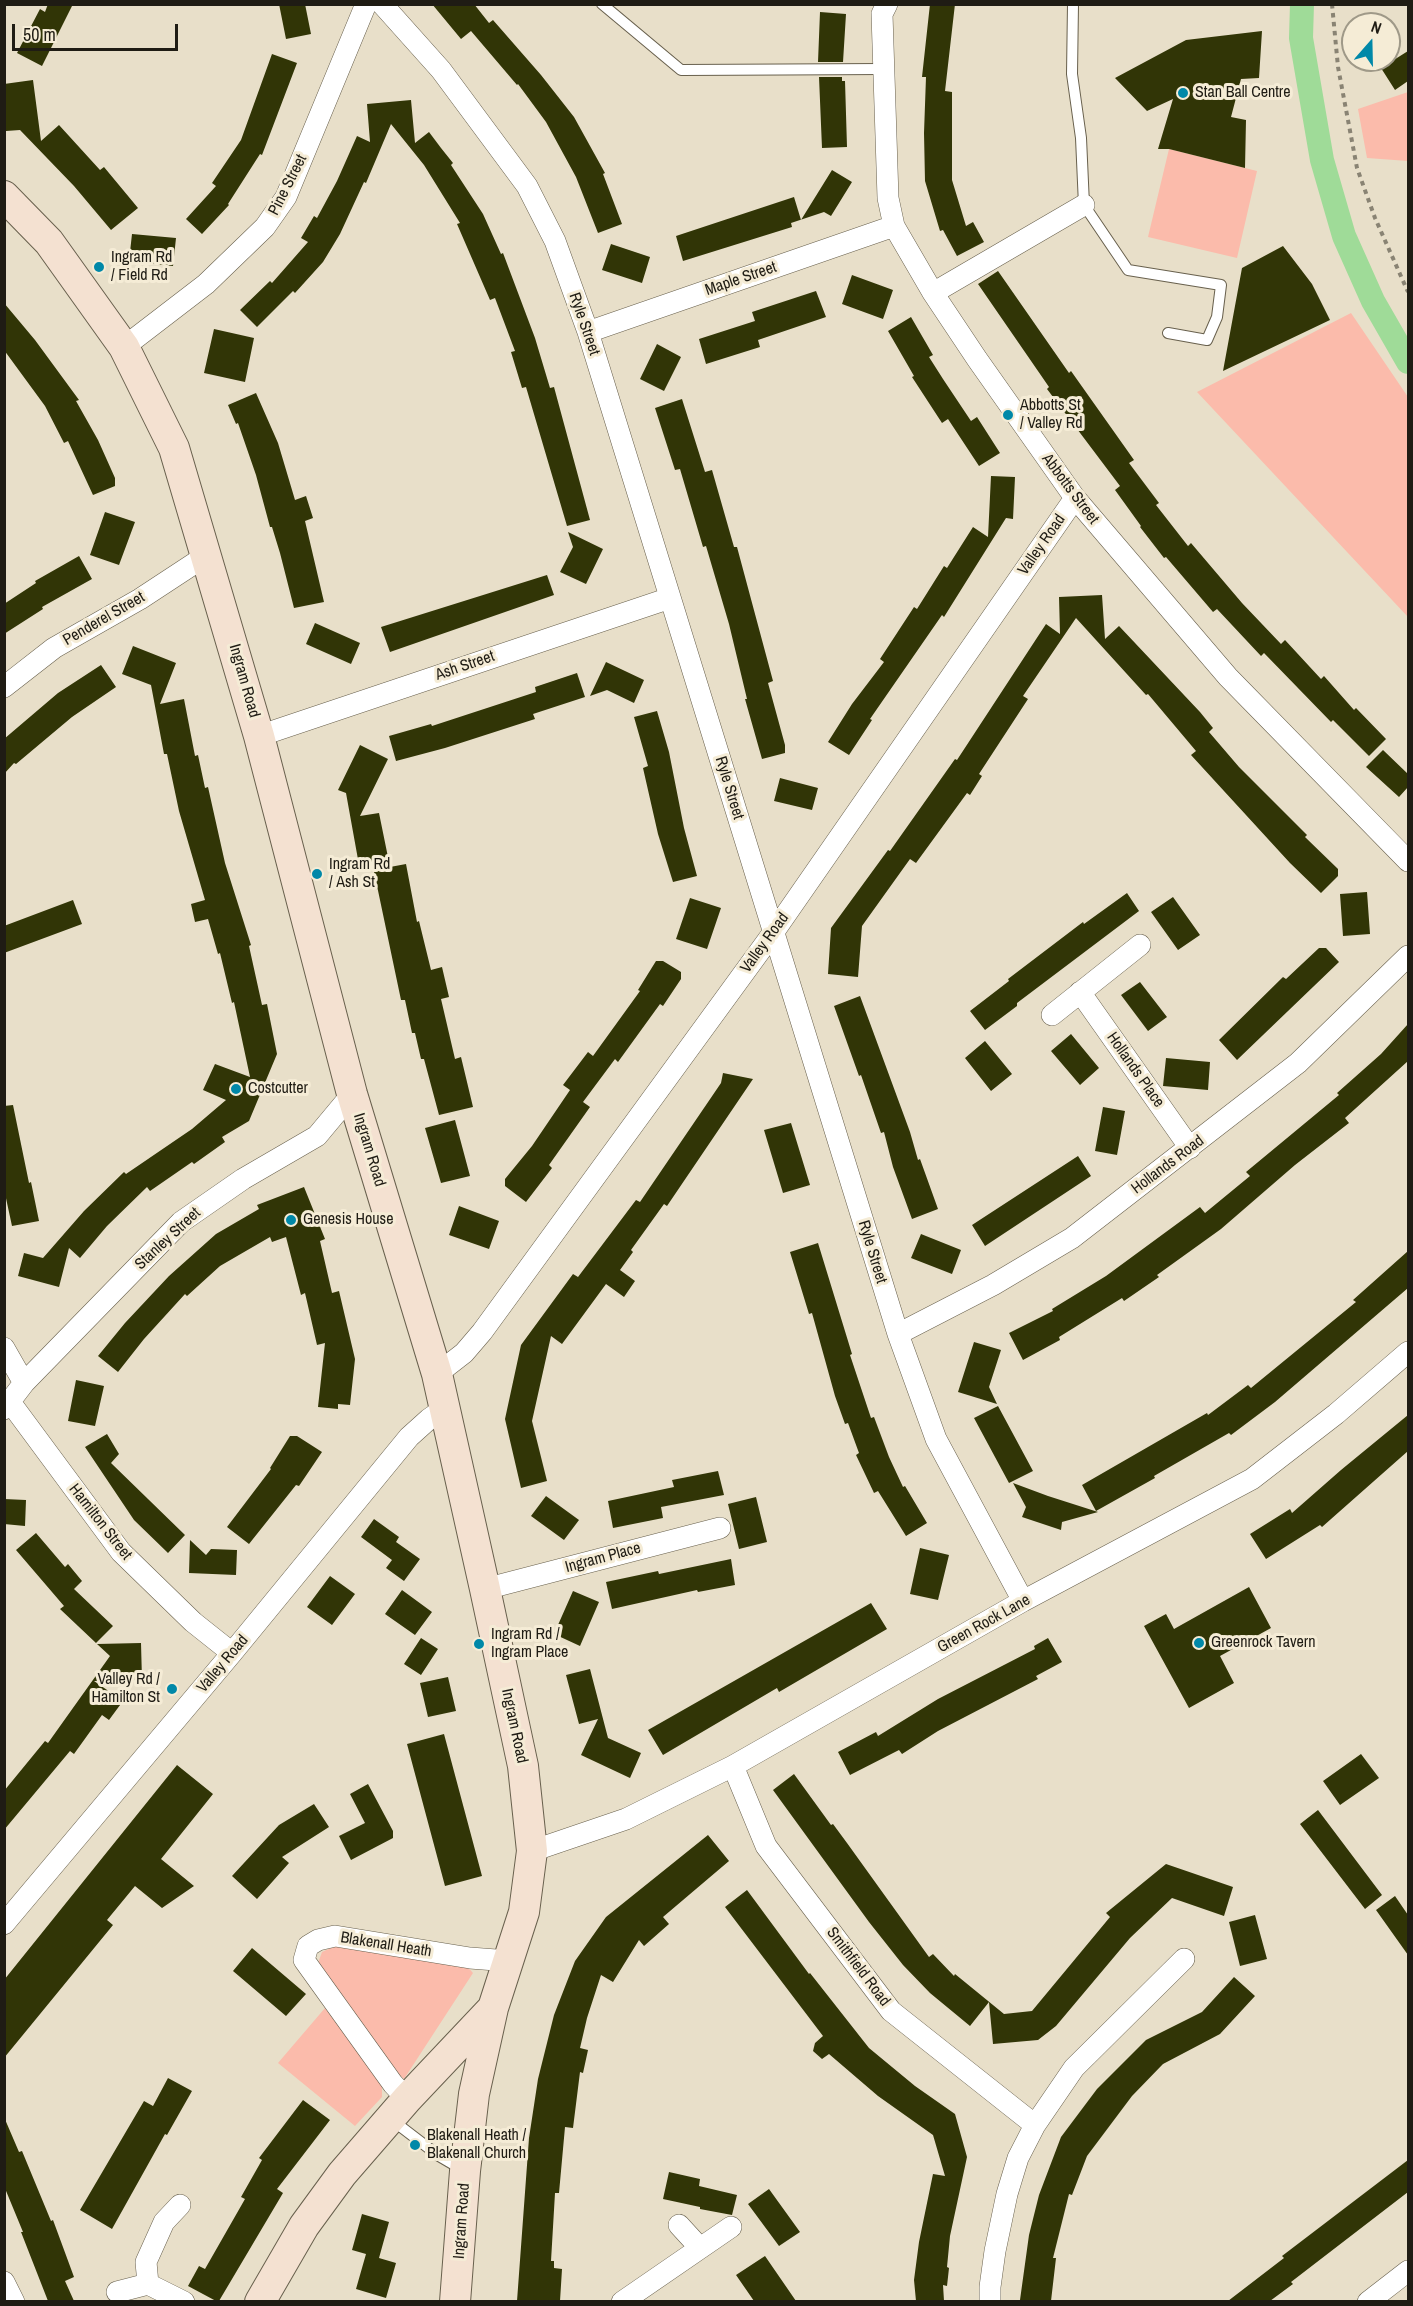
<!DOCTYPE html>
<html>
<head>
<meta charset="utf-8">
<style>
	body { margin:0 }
	#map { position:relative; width:1413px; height:2306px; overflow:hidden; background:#e8dfc9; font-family:"Archivo Narrow",sans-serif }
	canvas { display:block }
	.frame { position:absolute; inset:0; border:6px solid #1f1c14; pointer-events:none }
	.north { position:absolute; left:1341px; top:12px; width:60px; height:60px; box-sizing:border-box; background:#f5ecd6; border:2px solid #9f9988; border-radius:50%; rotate:20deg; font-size:16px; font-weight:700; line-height:24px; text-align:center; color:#1f1c14 }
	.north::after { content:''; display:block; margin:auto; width:21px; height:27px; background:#0088a8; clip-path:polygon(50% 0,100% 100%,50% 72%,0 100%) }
	.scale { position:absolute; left:12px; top:24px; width:166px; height:27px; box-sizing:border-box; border:3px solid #1f1c14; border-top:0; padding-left:8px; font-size:18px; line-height:21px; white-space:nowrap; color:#1f1c14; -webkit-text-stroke:4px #f5ecd6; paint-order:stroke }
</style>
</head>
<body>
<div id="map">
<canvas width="1413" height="2306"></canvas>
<div class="frame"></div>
<div class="north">N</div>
<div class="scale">50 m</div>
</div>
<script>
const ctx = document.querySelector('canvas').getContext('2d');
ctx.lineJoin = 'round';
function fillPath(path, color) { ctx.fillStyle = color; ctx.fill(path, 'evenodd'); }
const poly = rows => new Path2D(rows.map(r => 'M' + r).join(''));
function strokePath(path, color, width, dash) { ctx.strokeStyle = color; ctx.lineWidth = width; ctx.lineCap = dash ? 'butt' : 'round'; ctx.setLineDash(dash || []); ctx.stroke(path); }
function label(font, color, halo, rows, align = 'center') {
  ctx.font = font + ' "Archivo Narrow",sans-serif'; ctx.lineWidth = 6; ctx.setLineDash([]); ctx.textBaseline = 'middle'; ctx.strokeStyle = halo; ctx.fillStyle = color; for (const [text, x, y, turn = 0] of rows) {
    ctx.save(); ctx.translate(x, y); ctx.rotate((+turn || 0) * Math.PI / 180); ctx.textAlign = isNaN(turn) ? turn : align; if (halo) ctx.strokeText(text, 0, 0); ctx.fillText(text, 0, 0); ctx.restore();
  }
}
fillPath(poly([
	[1408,92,1408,161,1367,158,1358,109],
	[1169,149,1257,171,1237,258,1148,237],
	[1351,313,1408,397,1408,617,1197,392],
	[335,1946,464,1963,473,1973,404,2079,397,2073,318,1963,322,1952],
	[325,2008,382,2085,382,2097,355,2126,278,2063]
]), '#fbbbab');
strokePath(poly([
	[1302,4,1301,38,1322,160,1344,236,1373,301,1408,362]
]), '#9fdb98', 24);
fillPath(poly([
	[48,4,73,4,42,66,17,53,40,9,45,12],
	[279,4,305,4,311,34,286,39],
	[432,4,474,4,489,23,493,20,541,75,574,117,605,173,603,174,622,224,598,233,576,177,546,122,518,84,517,85,471,31,461,39],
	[930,4,955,4,945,91,952,92,952,180,966,226,973,222,984,242,957,256,943,230,940,231,925,181,924,133,926,77,922,77],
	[820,12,846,14,843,62,818,62],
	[1262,31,1259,78,1241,79,1231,117,1246,120,1245,168,1169,149,1158,149,1173,99,1147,111,1115,78,1186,40],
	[1408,51,1408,81,1395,90,1381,68],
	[272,54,297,63,270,134,262,155,260,154,228,204,229,205,202,234,186,219,216,186,212,183,241,140],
	[819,77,842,77,842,81,845,81,847,147,822,148],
	[33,80,41,141,59,125,100,170,104,167,138,208,111,230,74,186,20,130,6,131,4,84],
	[411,100,415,143,429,132,441,148,453,163,451,165,483,214,501,254,503,253,535,338,550,388,554,387,590,520,567,526,526,387,522,388,511,352,515,351,495,298,490,300,457,224,460,223,424,165,391,124,366,183,364,182,340,234,323,262,295,293,293,291,257,327,240,310,270,281,272,283,308,242,301,238,314,216,317,218,337,181,357,136,370,142,367,104],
	[832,170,852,182,831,216,824,212,791,223,792,227,683,261,676,236,794,197,801,220],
	[132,234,176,238,173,266,129,261],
	[611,244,650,257,642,283,602,270],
	[1283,246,1312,284,1330,320,1223,371,1242,268],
	[998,271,1069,373,1071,371,1134,460,1129,463,1159,503,1156,505,1188,546,1191,543,1242,603,1281,644,1285,640,1321,679,1324,676,1354,710,1356,708,1386,739,1369,756,1333,720,1331,722,1264,653,1261,656,1217,609,1213,612,1166,557,1164,558,1140,527,1141,526,1115,490,1120,486,1047,389,1049,387,978,284],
	[852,275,893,290,883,319,842,304],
	[816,291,826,317,758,340,760,347,706,364,699,339,755,321,752,312],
	[4,303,35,340,79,400,76,401,98,440,115,478,115,486,93,495,68,441,64,443,45,406,4,350],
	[911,317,933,355,929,357,943,379,971,421,977,417,1000,453,979,466,948,419,942,423,912,377,914,376,888,331],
	[214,329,254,338,245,382,204,373],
	[657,344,681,357,664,391,640,379],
	[256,393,278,443,295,500,306,496,313,518,305,521,324,602,294,608,280,553,272,527,270,527,256,475,238,423,236,424,228,405],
	[682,399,705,472,712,470,734,547,737,547,773,681,768,683,785,745,785,753,762,759,745,699,747,699,729,624,706,546,703,547,680,469,675,470,655,408],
	[991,476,1015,477,1013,519,1006,518,944,617,942,615,870,719,872,720,849,755,828,742,852,704,884,662,880,659,914,607,917,609,944,566,947,568,973,527,988,537],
	[105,512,135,522,119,565,90,555],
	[568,532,603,549,586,584,560,572,573,547],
	[79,556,92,579,42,607,43,609,4,634,4,604,36,583,35,581],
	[547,575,554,595,390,652,381,627],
	[1102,595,1105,639,1119,626,1200,712,1213,728,1209,732,1239,767,1307,835,1305,837,1338,869,1338,876,1321,893,1290,863,1191,755,1196,751,1148,694,1146,695,1076,618,1023,696,1028,699,979,774,982,776,970,795,967,793,916,863,910,859,862,926,858,977,828,974,831,928,888,850,890,851,955,759,957,760,1046,624,1060,634,1059,597],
	[315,623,360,643,351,664,306,644],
	[133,646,176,663,160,704,184,699,195,756,198,755,205,788,208,787,225,863,251,945,249,946,262,1005,267,1004,277,1054,249,1121,222,1137,225,1142,194,1164,192,1162,150,1191,147,1187,107,1226,80,1258,69,1248,59,1287,18,1276,24,1253,43,1258,84,1211,124,1172,126,1174,192,1129,226,1100,203,1090,215,1064,250,1077,234,1002,232,1003,220,953,218,954,208,919,195,922,191,904,205,900,179,811,167,754,164,754,151,685,122,674],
	[606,662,644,680,634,703,607,690,590,696],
	[101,665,116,687,72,717,16,764,14,763,4,774,4,739,58,693],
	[577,673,585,697,533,714,535,719,445,748,396,761,389,736,431,724,432,726,536,692,535,687],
	[657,711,669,752,684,828,697,876,673,882,658,834,643,768,648,766,634,717],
	[360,745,388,759,360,816,379,813,390,867,406,864,417,922,419,921,431,970,442,967,449,997,441,999,455,1059,461,1057,473,1107,439,1115,424,1059,421,1059,415,1033,412,1033,405,1000,401,1000,372,862,359,865,346,793,338,790],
	[1383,750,1408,774,1408,787,1399,797,1366,767],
	[780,778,818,788,812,810,774,801],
	[1367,892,1370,934,1343,936,1340,894],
	[1127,893,1139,911,1017,1003,1017,1006,985,1030,970,1011,1009,981,1008,979,1083,922,1084,924],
	[1173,897,1200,935,1178,950,1151,912],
	[690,898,721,908,707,949,676,939],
	[73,900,82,924,4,953,4,926],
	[1319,948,1326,948,1339,962,1237,1060,1219,1040,1283,977,1286,979],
	[656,961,663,961,681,972,681,979,663,1006,660,1004,618,1062,615,1059,583,1102,590,1107,549,1165,552,1168,526,1202,505,1186,505,1179,532,1146,570,1090,563,1085,588,1052,593,1056,640,991,638,990],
	[1140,982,1167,1017,1148,1031,1121,995],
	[860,996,910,1132,918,1160,920,1159,938,1209,912,1219,893,1167,884,1132,881,1133,861,1075,859,1076,834,1006],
	[1408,1024,1408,1061,1345,1118,1349,1123,1295,1165,1221,1229,1157,1275,1159,1277,1124,1301,1122,1298,1059,1337,1060,1340,1023,1360,1009,1333,1053,1311,1052,1309,1106,1276,1200,1207,1205,1213,1250,1176,1246,1172,1339,1095,1337,1093,1381,1054],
	[1071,1034,1099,1068,1080,1085,1051,1051],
	[985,1041,1012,1074,991,1091,965,1058],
	[1166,1058,1210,1062,1208,1090,1163,1086],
	[723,1073,753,1079,667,1206,664,1204,631,1250,633,1252,620,1270,635,1281,624,1297,606,1284,562,1344,551,1336,532,1421,547,1481,521,1488,505,1419,521,1345,573,1274,578,1277,636,1200,640,1202,721,1083],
	[13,1105,29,1183,31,1182,39,1221,12,1226,4,1189,4,1106],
	[1103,1107,1125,1111,1117,1155,1095,1151],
	[455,1120,470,1176,441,1183,425,1128],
	[791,1123,810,1185,783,1193,764,1130],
	[1078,1156,1091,1176,985,1246,972,1225],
	[304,1187,325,1239,320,1241,332,1293,339,1291,355,1359,350,1405,338,1404,338,1409,318,1407,325,1343,317,1345,305,1293,301,1295,286,1237,272,1242,270,1237,220,1266,187,1296,185,1294,144,1339,118,1372,98,1356,125,1323,169,1276,216,1234,259,1209,257,1205],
	[459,1206,499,1221,489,1249,449,1235],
	[921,1234,961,1250,952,1274,911,1258],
	[818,1243,852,1354,850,1355,871,1418,874,1417,889,1457,903,1487,905,1486,927,1523,906,1536,878,1491,874,1493,856,1455,859,1453,848,1423,845,1424,835,1396,812,1313,809,1314,790,1252],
	[1408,1251,1408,1288,1275,1402,1231,1435,1229,1433,1154,1476,1155,1478,1096,1511,1082,1485,1207,1413,1208,1415,1248,1385,1251,1388,1356,1302,1353,1300],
	[974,1342,1001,1350,989,1387,997,1404,958,1392],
	[76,1380,104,1386,95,1426,68,1421],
	[998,1406,1033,1471,1009,1483,974,1418],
	[1408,1415,1408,1451,1322,1527,1320,1525,1266,1559,1250,1534,1290,1509,1292,1513,1341,1470],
	[107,1434,119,1454,111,1463,185,1535,168,1553,134,1520,85,1447],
	[290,1436,297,1436,322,1452,299,1486,296,1485,249,1544,227,1527,271,1469,270,1468],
	[718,1471,724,1495,661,1507,663,1518,613,1528,608,1501,674,1487,672,1480],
	[1013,1483,1048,1496,1098,1512,1062,1522,1061,1530,1022,1517,1026,1507],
	[546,1496,579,1520,564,1540,531,1516],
	[756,1497,767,1542,739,1549,728,1504],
	[4,1499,26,1500,25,1526,4,1524],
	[374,1519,399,1537,396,1542,420,1559,404,1581,386,1568,392,1560,361,1537],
	[36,1533,65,1567,68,1564,82,1581,74,1589,113,1626,96,1643,60,1609,64,1606,16,1550],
	[190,1540,206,1555,211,1549,237,1550,236,1575,189,1573],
	[920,1548,949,1555,938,1600,910,1594],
	[731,1559,735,1585,698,1592,697,1590,612,1609,606,1582,658,1571,659,1574],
	[330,1576,355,1594,332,1625,307,1607],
	[1249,1587,1271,1628,1220,1656,1234,1683,1189,1708,1144,1626,1166,1614,1174,1629],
	[402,1590,432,1612,415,1635,385,1614],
	[573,1591,599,1602,580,1646,554,1634],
	[871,1603,887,1629,779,1692,777,1688,663,1755,648,1730],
	[421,1638,438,1649,421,1675,404,1664],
	[1048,1638,1062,1662,1036,1676,1038,1679,938,1731,902,1754,899,1750,850,1775,838,1752,876,1732,878,1736,938,1699,1035,1649,1034,1646],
	[141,1643,142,1680,94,1681,123,1701,109,1720,102,1715,74,1754,70,1751,4,1830,4,1791,45,1741,48,1743,110,1656,97,1644],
	[590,1669,608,1738,641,1753,630,1778,581,1755,598,1719,579,1724,566,1675],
	[448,1677,456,1711,428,1717,420,1683],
	[444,1734,482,1876,445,1886,407,1744],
	[1361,1754,1379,1778,1340,1805,1323,1781],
	[177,1765,213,1794,161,1859,194,1886,162,1908,135,1886,107,1920,113,1925,4,2058,4,1980],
	[794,1774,831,1825,833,1824,847,1843,929,1957,933,1954,954,1976,955,1974,1004,2014,1032,2011,1110,1917,1106,1913,1166,1864,1233,1887,1224,1916,1172,1898,1130,1938,1056,2026,1038,2040,993,2044,989,2002,970,2026,930,1993,903,1965,869,1922,773,1790],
	[368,1784,393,1831,393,1838,351,1860,339,1836,365,1823,350,1794],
	[314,1804,329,1827,282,1857,289,1863,257,1899,232,1876,279,1825],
	[1318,1810,1382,1895,1365,1909,1300,1824],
	[708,1835,729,1861,663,1917,669,1924,644,1946,639,1940,613,1982,601,1975,587,2018,580,2048,588,2050,583,2073,580,2072,573,2128,565,2127,559,2193,555,2193,551,2261,554,2261,554,2268,562,2269,560,2301,517,2301,529,2138,538,2079,554,2015,575,1961,606,1917],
	[747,1890,809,1974,810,1973,869,2048,915,2086,955,2114,967,2157,950,2236,947,2267,949,2268,947,2286,943,2285,944,2301,916,2301,914,2280,919,2242,933,2174,945,2176,933,2135,878,2096,829,2054,822,2059,813,2051,815,2043,823,2036,725,1907],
	[1395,1896,1408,1915,1408,1955,1376,1910],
	[1255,1915,1267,1959,1240,1966,1229,1922],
	[252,1948,306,1994,286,2016,233,1971],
	[1234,1977,1255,1996,1220,2034,1163,2064,1132,2096,1087,2156,1072,2195,1069,2194,1053,2258,1056,2258,1051,2301,1020,2300,1029,2235,1039,2195,1061,2137,1097,2089,1146,2040,1202,2012],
	[168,2078,192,2091,167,2135,165,2134,112,2229,80,2210,144,2101,153,2106],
	[303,2100,330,2120,277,2189,283,2193,219,2301,216,2301,188,2286,199,2266,205,2269,245,2199,241,2197,262,2160,259,2158],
	[4,2117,19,2152,22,2151,51,2221,53,2220,74,2277,65,2281,74,2301,48,2301,21,2232,23,2232,4,2186],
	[1408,2160,1408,2192,1291,2282,1293,2284,1270,2301,1228,2301,1284,2258,1282,2256],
	[669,2172,700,2179,699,2186,737,2195,732,2215,700,2209,700,2207,663,2199],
	[769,2189,800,2232,779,2246,748,2204],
	[362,2214,389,2222,379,2258,396,2263,386,2298,356,2289,366,2254,352,2250],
	[765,2256,796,2301,754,2301,736,2275]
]), '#313506');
const lane = poly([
	[602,4,681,70,884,69],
	[1073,4,1072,74,1081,138,1084,205,1128,270,1221,285,1217,317,1207,340,1168,333],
	[392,2120,439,2156,463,2170]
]);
const street = poly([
	[382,4,441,70,527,186,555,241,588,332,898,1334,936,1439,1023,1601],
	[887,4,882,14,888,198,894,226,933,293,977,359,1075,498,1228,677,1408,861],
	[933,293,1084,205],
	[588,332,894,226],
	[124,347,206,284,265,227,286,197,366,4],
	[4,687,54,648,140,599,207,555],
	[259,736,670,598],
	[1080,992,1190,1148],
	[1052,1015,1140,945],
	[898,1334,993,1285,1072,1238,1298,1063,1408,956],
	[4,1348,24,1383],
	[437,1374,464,1353,482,1332,773,933,1075,498],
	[10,1402,121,1552,193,1622,232,1653],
	[4,1409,24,1383,181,1222,243,1179,317,1136,352,1094],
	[485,1589,720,1528],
	[733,1766,766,1846,891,2011,1035,2125],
	[532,1851,626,1819,733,1766,1023,1601,1252,1479,1336,1414,1408,1352],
	[4,1924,232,1653,409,1437,429,1419,445,1408],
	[407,2099,393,2084,304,1960,308,1946,318,1940,335,1936,470,1958,509,1961],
	[180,2205,164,2222,146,2262,148,2284,184,2302],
	[679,2225,700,2248],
	[4,2282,14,2302],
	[117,2292,148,2284],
	[622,2302,731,2227],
	[990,2302,990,2287,995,2251,1007,2194,1018,2158,1035,2125,1074,2068,1184,1959],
	[1368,2302,1408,2271]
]);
const secondary = poly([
	[4,196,49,242,124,347,174,448,259,736,352,1094,437,1374,485,1589,523,1766,532,1851,524,1912,493,2008,474,2094,465,2171,455,2302],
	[260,2302,304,2226,342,2174,407,2099,493,2008]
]);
strokePath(lane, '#68604d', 12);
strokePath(street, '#68604d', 22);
strokePath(secondary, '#68604d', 32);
strokePath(poly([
	[1332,4,1338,67,1357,168,1375,218,1408,292]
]), '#898373', 4, [4.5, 4.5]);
strokePath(lane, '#fff', 10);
strokePath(street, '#fff', 21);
strokePath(secondary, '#f4e1d1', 30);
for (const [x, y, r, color] of [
	[1183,93,6,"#0088a8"],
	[99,267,6,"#0088a8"],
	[1008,415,6,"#0088a8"],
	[317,874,6,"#0088a8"],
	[236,1089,6,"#0088a8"],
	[291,1220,6,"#0088a8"],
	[1199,1643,6,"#0088a8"],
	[479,1644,6,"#0088a8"],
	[172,1689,6,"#0088a8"],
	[415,2145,6,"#0088a8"]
]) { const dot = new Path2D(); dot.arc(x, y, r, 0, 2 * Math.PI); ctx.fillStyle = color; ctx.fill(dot); strokePath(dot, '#f5ecd6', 2); }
label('16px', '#1f1c14', '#f5ecd6', [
	["Stan Ball Centre",1195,93],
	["Ingram Rd",111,258],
	["/ Field Rd",111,276],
	["Abbotts St",1020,406],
	["/ Valley Rd",1020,424],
	["Ingram Rd",329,865],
	["/ Ash St",329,883],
	["Costcutter",248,1089],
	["Genesis House",303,1220],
	["Ingram Rd /",491,1635],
	["Ingram Place",491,1653],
	["Greenrock Tavern",1211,1643],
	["Valley Rd /",160,1680,"right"],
	["Hamilton St",160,1698,"right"],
	["Blakenall Heath /",427,2136],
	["Blakenall Church",427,2154]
], 'left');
label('16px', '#1f1c14', '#f5ecd6', [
	["Pine Street",288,185,-63],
	["Maple Street",741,279,-19],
	["Ryle Street",584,324,71],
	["Abbotts Street",1070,489,53],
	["Valley Road",1042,545,-55],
	["Penderel Street",104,619,-30],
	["Ash Street",465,666,-19],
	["Ingram Road",244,681,74],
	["Ryle Street",729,788,73],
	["Valley Road",765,943,-54],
	["Hollands Place",1135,1070,55],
	["Ingram Road",369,1150,73],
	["Hollands Road",1168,1165,-37],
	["Stanley Street",168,1239,-43],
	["Ryle Street",872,1252,73],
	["Hamilton Street",100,1522,52],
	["Ingram Place",603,1558,-15],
	["Green Rock Lane",984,1624,-29],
	["Valley Road",223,1664,-50],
	["Ingram Road",514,1726,78],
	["Blakenall Heath",386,1945,9],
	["Smithfield Road",858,1967,53],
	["Ingram Road",462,2221,-86]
]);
</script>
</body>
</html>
